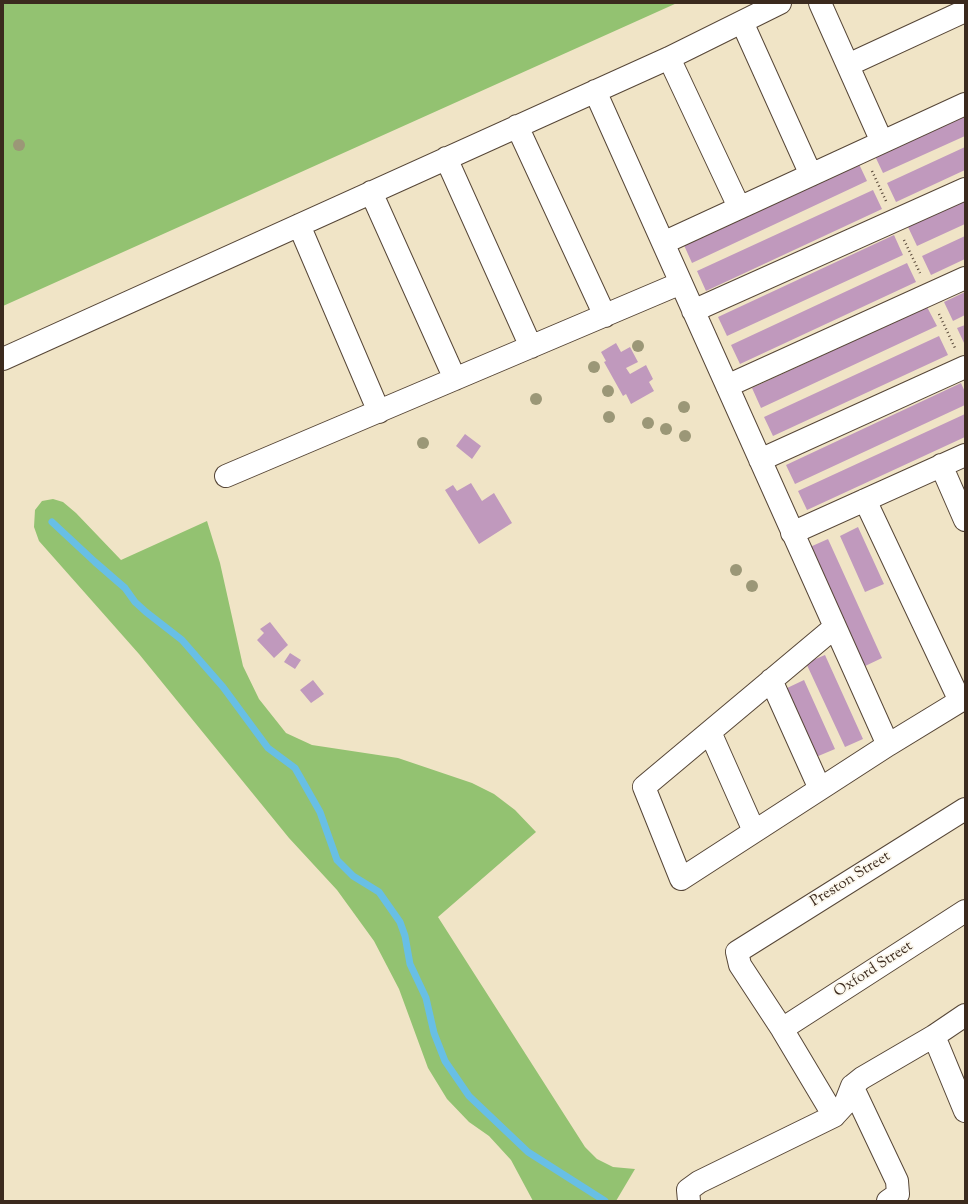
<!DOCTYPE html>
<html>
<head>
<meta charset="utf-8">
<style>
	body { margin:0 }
	#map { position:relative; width:968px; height:1204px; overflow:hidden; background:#f0e4c6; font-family:"Sorts Mill Goudy",serif }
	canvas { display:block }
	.frame { position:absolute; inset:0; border:4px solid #3b2a1e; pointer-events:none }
</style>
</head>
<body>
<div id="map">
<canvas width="968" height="1204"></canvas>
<div class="frame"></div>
</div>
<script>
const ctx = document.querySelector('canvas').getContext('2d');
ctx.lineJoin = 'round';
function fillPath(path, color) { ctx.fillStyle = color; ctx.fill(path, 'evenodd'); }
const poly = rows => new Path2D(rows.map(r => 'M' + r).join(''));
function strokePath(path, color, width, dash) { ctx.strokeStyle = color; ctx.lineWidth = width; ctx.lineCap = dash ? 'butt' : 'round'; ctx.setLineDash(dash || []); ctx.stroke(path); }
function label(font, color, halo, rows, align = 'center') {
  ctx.font = font + ' "Sorts Mill Goudy",serif'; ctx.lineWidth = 3.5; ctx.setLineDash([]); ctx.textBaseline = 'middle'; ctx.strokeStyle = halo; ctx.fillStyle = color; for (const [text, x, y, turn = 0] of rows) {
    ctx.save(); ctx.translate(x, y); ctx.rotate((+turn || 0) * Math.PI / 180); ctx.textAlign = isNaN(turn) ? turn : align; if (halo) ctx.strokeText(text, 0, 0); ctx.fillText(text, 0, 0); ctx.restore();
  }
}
fillPath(poly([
	[3,3,677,3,3,306],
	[53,499,63,502,76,513,121,560,207,521,220,563,243,666,259,699,286,733,312,745,398,758,472,783,494,794,515,810,536,832,438,917,585,1147,597,1159,613,1167,635,1169,616,1201,533,1201,511,1160,489,1136,469,1122,447,1099,428,1068,399,989,374,941,337,890,289,838,139,654,39,541,34,527,35,510,42,501]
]), '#93c271');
strokePath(poly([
	[52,522,95,562,125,588,135,602,146,612,182,640,223,687,268,748,295,768,320,812,337,860,353,876,379,892,400,922,405,936,410,964,426,998,434,1033,445,1061,469,1096,528,1152,605,1201]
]), '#68bfe5', 7);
fillPath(poly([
	[965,112,965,136,883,173,874,154],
	[965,147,965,170,896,202,887,183],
	[858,162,867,181,692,263,683,243],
	[873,190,882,209,706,291,697,271],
	[965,201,965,224,917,246,908,227],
	[894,235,903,255,727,336,718,317],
	[965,236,965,259,931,275,922,256],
	[907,263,916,282,740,364,731,345],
	[965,292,965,315,953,321,944,302],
	[927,307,937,326,761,408,752,388],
	[965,325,965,345,957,328],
	[939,336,948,355,773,436,764,417],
	[616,343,621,352,630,347,638,362,626,368,630,374,646,365,653,379,649,382,654,391,631,404,626,394,623,396,604,362,606,361,601,352],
	[961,383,965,392,965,405,795,484,786,465],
	[965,414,965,437,807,510,798,491],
	[465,434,481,446,472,459,456,446],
	[471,483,482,501,494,493,512,523,479,544,445,490,453,485,457,491],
	[858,527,884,584,865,592,840,536],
	[828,539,882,658,863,667,810,547],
	[270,622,288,645,274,658,257,640,264,633,260,629],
	[290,653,301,660,295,669,284,662],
	[825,655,863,739,845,747,806,663],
	[313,680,324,694,311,703,300,690],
	[804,680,835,749,816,757,785,689]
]), '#c099bd');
const minor = poly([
	[820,3,882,142],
	[742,22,811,175],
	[669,58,739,207],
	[848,65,965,11],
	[595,91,888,745],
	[517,126,605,316],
	[446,158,531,347],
	[371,192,455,379],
	[299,225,379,412],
	[663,243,965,104],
	[693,311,965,189],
	[3,359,669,58,780,3],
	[727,386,965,278],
	[760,460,965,367],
	[941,465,965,520],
	[226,476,681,283],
	[865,500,960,701],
	[792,533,965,455],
	[835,627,644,787,681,879,888,745,965,698],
	[771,680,820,789],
	[710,732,754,831],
	[782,1029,965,911],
	[934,1036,965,1111],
	[852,1086,897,1181,898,1194,888,1201],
	[834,1116,782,1029,740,965,737,952,965,809],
	[689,1201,688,1190,699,1182,834,1116,845,1104,852,1086,862,1078,934,1036,965,1015]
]);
strokePath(minor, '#564637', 24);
strokePath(poly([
	[872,171,886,201],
	[904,240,920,273],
	[939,314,955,348]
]), '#564637', 2.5, [1, 3]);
strokePath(minor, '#fff', 22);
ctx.fillStyle = '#9b9777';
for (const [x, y] of [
	[19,145],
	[638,346],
	[594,367],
	[608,391],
	[536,399],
	[684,407],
	[609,417],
	[648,423],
	[666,429],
	[685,436],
	[423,443],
	[736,570],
	[752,586]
]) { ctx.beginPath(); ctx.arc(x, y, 6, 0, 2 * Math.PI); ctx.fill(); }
label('15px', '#3b2a1e', '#fbf7ec', [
	["Preston Street",851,880,-32],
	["Oxford Street",874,970,-33]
]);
</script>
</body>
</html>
